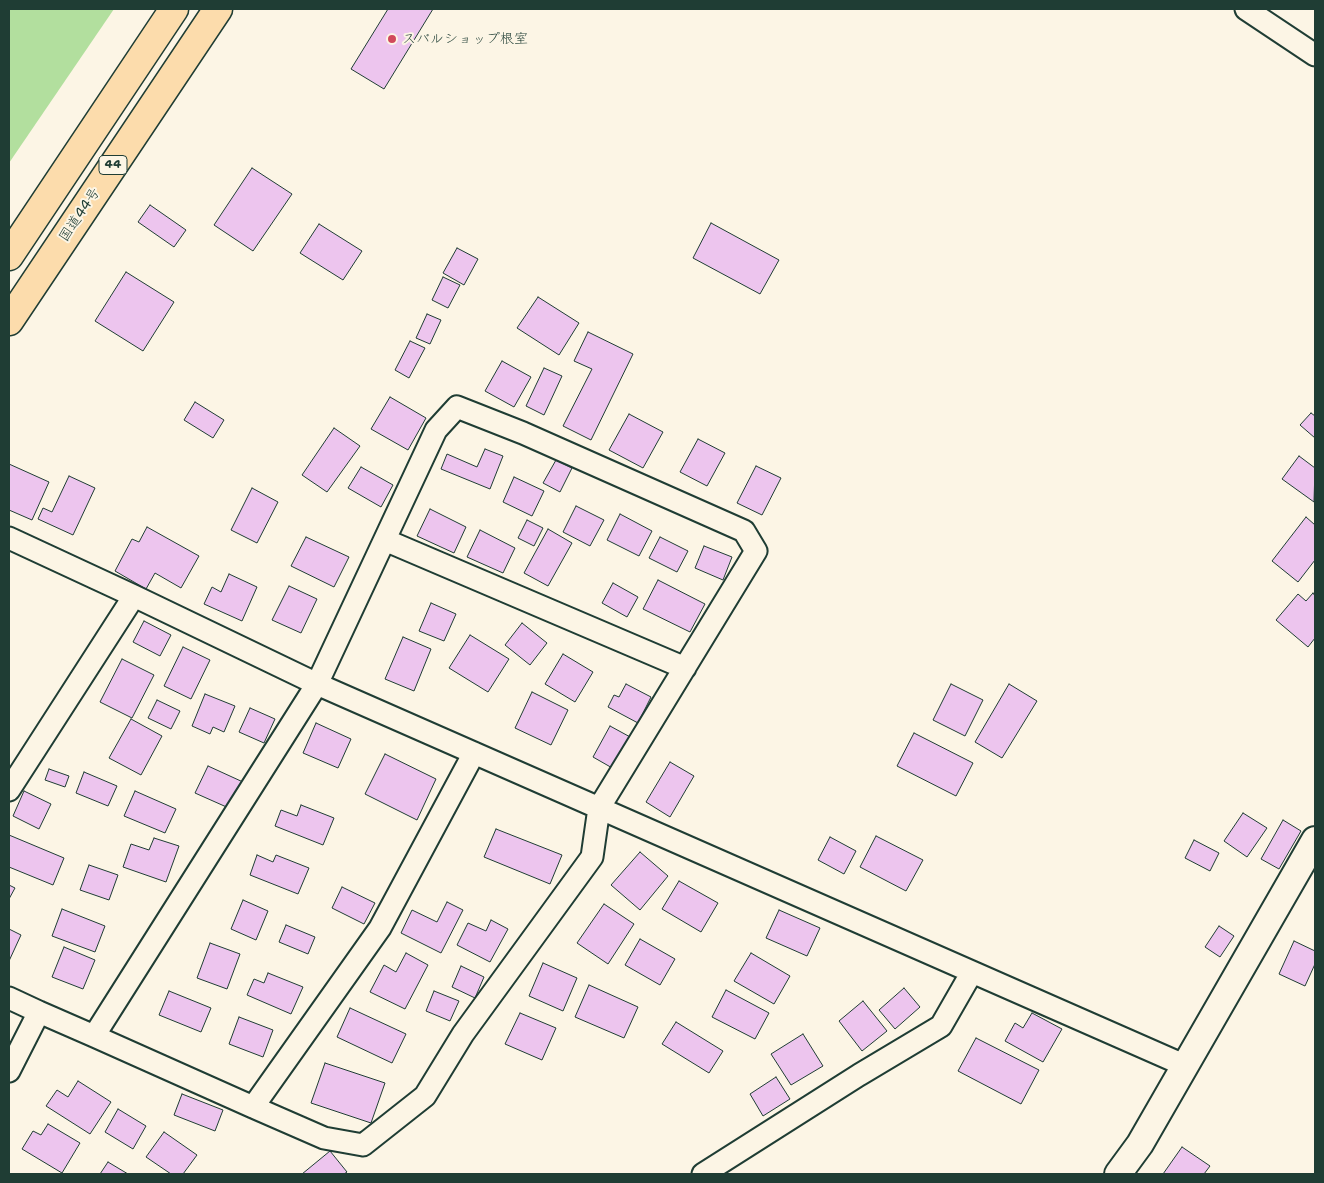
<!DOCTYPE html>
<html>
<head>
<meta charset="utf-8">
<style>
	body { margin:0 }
	#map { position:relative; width:1324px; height:1183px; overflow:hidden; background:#fcf5e5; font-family:"Shantell Sans",sans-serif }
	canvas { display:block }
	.frame { position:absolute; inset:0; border:10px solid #1f3d34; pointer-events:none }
</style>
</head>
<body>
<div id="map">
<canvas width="1324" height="1183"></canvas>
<div class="frame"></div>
</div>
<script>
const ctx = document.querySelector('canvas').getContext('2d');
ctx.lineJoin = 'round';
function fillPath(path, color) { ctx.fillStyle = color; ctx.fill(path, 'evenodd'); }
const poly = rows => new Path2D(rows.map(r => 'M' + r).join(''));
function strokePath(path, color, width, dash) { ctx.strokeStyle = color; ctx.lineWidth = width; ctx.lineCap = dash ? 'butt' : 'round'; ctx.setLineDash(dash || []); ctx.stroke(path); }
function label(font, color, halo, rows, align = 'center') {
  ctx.font = font + ' "Shantell Sans","Klee One",sans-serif'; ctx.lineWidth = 4; ctx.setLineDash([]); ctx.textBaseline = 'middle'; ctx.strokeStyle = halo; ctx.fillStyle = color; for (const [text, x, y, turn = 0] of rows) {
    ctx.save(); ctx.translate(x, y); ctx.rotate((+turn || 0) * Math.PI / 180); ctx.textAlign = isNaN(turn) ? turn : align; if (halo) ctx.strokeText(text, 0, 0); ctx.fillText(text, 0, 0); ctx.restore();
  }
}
fillPath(poly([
	[9,9,114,9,9,163]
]), '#b2df9e');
const building = poly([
	[388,9,433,9,384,89,351,69,388,9],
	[252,168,292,194,253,251,214,225,252,168],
	[150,205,186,230,174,247,138,222,150,205],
	[711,223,779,260,760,294,693,258,711,223],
	[319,224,362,251,343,280,300,253,319,224],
	[457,248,478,259,464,285,443,273,457,248],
	[126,272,174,302,143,351,95,321,126,272],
	[443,277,460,285,448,308,432,300,443,277],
	[538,297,579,323,559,355,517,328,538,297],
	[427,314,441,320,430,344,416,338,427,314],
	[588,332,633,354,591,440,563,426,592,369,574,361,588,332],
	[410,341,425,348,409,378,395,370,410,341],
	[502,361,531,377,514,407,485,391,502,361],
	[544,368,562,376,544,415,526,406,544,368],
	[390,397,426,418,408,450,371,429,390,397],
	[195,402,224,420,213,438,184,420,195,402],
	[1311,413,1315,416,1315,438,1300,425,1311,413],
	[629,414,663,432,643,468,609,450,629,414],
	[334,428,360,446,327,492,302,475,334,428],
	[698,439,725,453,707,486,680,472,698,439],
	[485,449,503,456,490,489,441,469,447,454,477,467,485,449],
	[1299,456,1315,468,1314,502,1282,479,1299,456],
	[556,460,572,468,560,492,543,483,556,460],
	[9,464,49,482,32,520,9,510,9,464],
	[756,466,781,478,762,515,737,503,756,466],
	[361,467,393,485,381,507,348,488,361,467],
	[69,476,95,488,73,535,38,519,43,508,52,512,69,476],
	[514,477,544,491,532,516,503,502,514,477],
	[252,488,278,502,257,543,231,530,252,488],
	[576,506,604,520,590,546,563,532,576,506],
	[430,509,466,527,454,553,417,536,430,509],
	[620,514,652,531,639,556,607,540,620,514],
	[1306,517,1315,525,1315,560,1298,582,1272,561,1306,517],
	[527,520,543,528,534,546,518,538,527,520],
	[147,527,199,556,181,588,155,573,146,589,115,571,132,539,139,542,147,527],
	[548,529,572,543,548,586,524,573,548,529],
	[480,530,515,548,503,573,467,557,480,530],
	[306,537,349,557,334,587,291,566,306,537],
	[660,537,688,551,677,572,649,558,660,537],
	[704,546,732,557,723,580,695,568,704,546],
	[229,574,257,587,242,621,204,604,212,587,221,592,229,574],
	[658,580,705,604,690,632,643,609,658,580],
	[613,583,638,597,627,617,602,603,613,583],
	[289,586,317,599,301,633,272,620,289,586],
	[1313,593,1315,596,1315,638,1308,647,1276,620,1298,594,1306,601,1313,593],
	[431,603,456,614,444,641,419,631,431,603],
	[144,621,171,635,160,656,133,642,144,621],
	[522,623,547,643,530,665,505,645,522,623],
	[470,635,509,659,488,692,449,668,470,635],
	[403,637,431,649,414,691,385,679,403,637],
	[183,647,210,660,191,699,164,686,183,647],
	[563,654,593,672,575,702,545,684,563,654],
	[122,659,154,675,132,718,100,702,122,659],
	[626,684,651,697,638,723,608,707,614,695,619,697,626,684],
	[951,684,983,700,965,736,933,720,951,684],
	[1009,684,1037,701,1002,758,975,742,1009,684],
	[532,692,568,710,551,745,515,728,532,692],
	[205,694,235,706,224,732,213,727,210,734,192,726,205,694],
	[157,700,180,711,171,729,148,718,157,700],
	[250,708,275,719,264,743,239,732,250,708],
	[131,719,162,736,141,775,109,758,131,719],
	[316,723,351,739,338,768,303,753,316,723],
	[610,726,632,738,614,769,593,757,610,726],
	[914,733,973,763,956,796,897,766,914,733],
	[385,754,436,779,417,820,365,794,385,754],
	[670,762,694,776,670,817,646,802,670,762],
	[208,766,243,782,231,809,195,793,208,766],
	[49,769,69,776,65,787,45,780,49,769],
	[84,772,117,786,108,806,76,793,84,772],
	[24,791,51,804,39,829,13,816,24,791],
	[135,791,176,809,165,833,124,816,135,791],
	[301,805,334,818,323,845,275,826,281,810,297,816,301,805],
	[1243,813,1267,828,1247,857,1224,841,1243,813],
	[1283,820,1301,831,1279,869,1261,859,1283,820],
	[496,829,562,855,550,884,484,857,496,829],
	[9,835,64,858,53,885,9,867,9,835],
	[876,836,923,860,906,891,860,867,876,836],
	[830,837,856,851,844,874,818,860,830,837],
	[154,838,179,846,166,882,123,867,131,844,149,850,154,838],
	[1194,840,1219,853,1210,871,1185,858,1194,840],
	[640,852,668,876,640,910,611,885,640,852],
	[257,855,273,862,276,855,309,868,298,894,250,875,257,855],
	[89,865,118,875,109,900,80,890,89,865],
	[679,881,718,903,701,932,662,909,679,881],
	[9,885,15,888,9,899,9,885],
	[342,887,375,903,364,924,332,908,342,887],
	[243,900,268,911,256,940,231,929,243,900],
	[447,902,463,910,441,953,401,933,412,910,437,922,447,902],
	[604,904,634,924,608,964,577,943,604,904],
	[62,909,105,926,95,952,52,936,62,909],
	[779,910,820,928,807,956,766,938,779,910],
	[491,920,508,929,490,962,457,945,468,923,486,931,491,920],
	[286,925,315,937,308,954,279,942,286,925],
	[1219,926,1234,936,1220,957,1205,947,1219,926],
	[9,929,21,935,9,961,9,929],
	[640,939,675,959,660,985,625,965,640,939],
	[1294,941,1315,951,1315,964,1305,986,1279,974,1294,941],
	[210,943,240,954,227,989,197,978,210,943],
	[64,947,95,960,83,989,52,977,64,947],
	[406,953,428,965,405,1009,370,992,384,965,396,972,406,953],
	[751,953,790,976,774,1004,734,981,751,953],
	[543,963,577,978,563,1011,529,996,543,963],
	[461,966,484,977,475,998,452,987,461,966],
	[268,973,303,987,291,1014,247,995,254,979,264,983,268,973],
	[589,985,638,1007,624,1038,575,1017,589,985],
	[904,988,920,1007,895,1029,879,1010,904,988],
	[726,990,769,1013,755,1039,712,1017,726,990],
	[169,991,211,1008,201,1032,159,1015,169,991],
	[434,991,459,1001,450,1021,426,1011,434,991],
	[863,1001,887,1031,862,1051,839,1021,863,1001],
	[350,1008,406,1034,392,1063,337,1037,350,1008],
	[520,1013,556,1028,542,1060,505,1044,520,1013],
	[1032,1013,1062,1029,1043,1062,1005,1041,1015,1023,1023,1028,1032,1013],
	[239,1017,273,1030,263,1057,229,1044,239,1017],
	[676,1022,723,1051,709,1073,662,1044,676,1022],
	[803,1034,823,1066,791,1085,771,1054,803,1034],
	[976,1038,1039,1070,1021,1104,958,1071,976,1038],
	[325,1063,385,1083,371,1123,311,1103,325,1063],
	[776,1077,790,1099,763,1116,750,1094,776,1077],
	[78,1081,111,1102,90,1134,46,1106,57,1090,68,1097,78,1081],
	[182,1094,223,1110,215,1131,174,1115,182,1094],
	[118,1109,146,1126,133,1149,105,1132,118,1109],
	[48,1124,80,1143,62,1173,22,1149,33,1131,41,1135,48,1124],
	[164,1132,197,1155,183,1174,171,1174,146,1157,164,1132],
	[1182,1147,1210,1166,1204,1174,1163,1174,1182,1147],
	[330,1151,347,1172,344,1174,302,1174,330,1151],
	[108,1162,128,1174,100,1174,108,1162]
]);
fillPath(building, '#edc5ee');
strokePath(building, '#1f3d34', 1);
const minor = poly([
	[1246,9,1315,55],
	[9,538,134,596,317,684,1186,1066],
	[385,540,685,668],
	[9,790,134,596],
	[9,998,39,1012,94,1036,253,1107,324,1138,363,1145,425,1096,463,1034,592,857,599,808,756,551,744,531,523,433,457,407,436,430,317,684,94,1036],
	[9,1071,39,1012],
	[253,1107,380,928,474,753],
	[703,1174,859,1075,941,1026,972,972]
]);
const tertiary = poly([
	[1118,1174,1140,1144,1315,840]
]);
const trunk = poly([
	[9,256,174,9],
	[9,321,218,9]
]);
strokePath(minor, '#1f3d34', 25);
strokePath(tertiary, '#1f3d34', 30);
strokePath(trunk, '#1f3d34', 31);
strokePath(minor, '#fcf5e5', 21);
strokePath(tertiary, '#fcf5e5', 26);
strokePath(trunk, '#fcdcac', 28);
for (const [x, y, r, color] of [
	[392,39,5,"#d1495b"]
]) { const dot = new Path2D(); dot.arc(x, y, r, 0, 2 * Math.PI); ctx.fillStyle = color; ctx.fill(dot); strokePath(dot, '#fcf5e5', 2); }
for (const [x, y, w] of [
	[113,165,28]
]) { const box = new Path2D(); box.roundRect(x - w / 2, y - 9.5, w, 19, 4); ctx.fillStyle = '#fcf5e5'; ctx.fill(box); strokePath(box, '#1f3d34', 1); }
label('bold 12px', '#1f3d34', null, [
	["44",113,165]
]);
label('14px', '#1f3d34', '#fcf5e5', [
	["スバルショップ根室",402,39]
], 'left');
label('14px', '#1f3d34', '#fcf5e5', [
	["国道44号",80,215,-56]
]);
</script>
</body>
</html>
